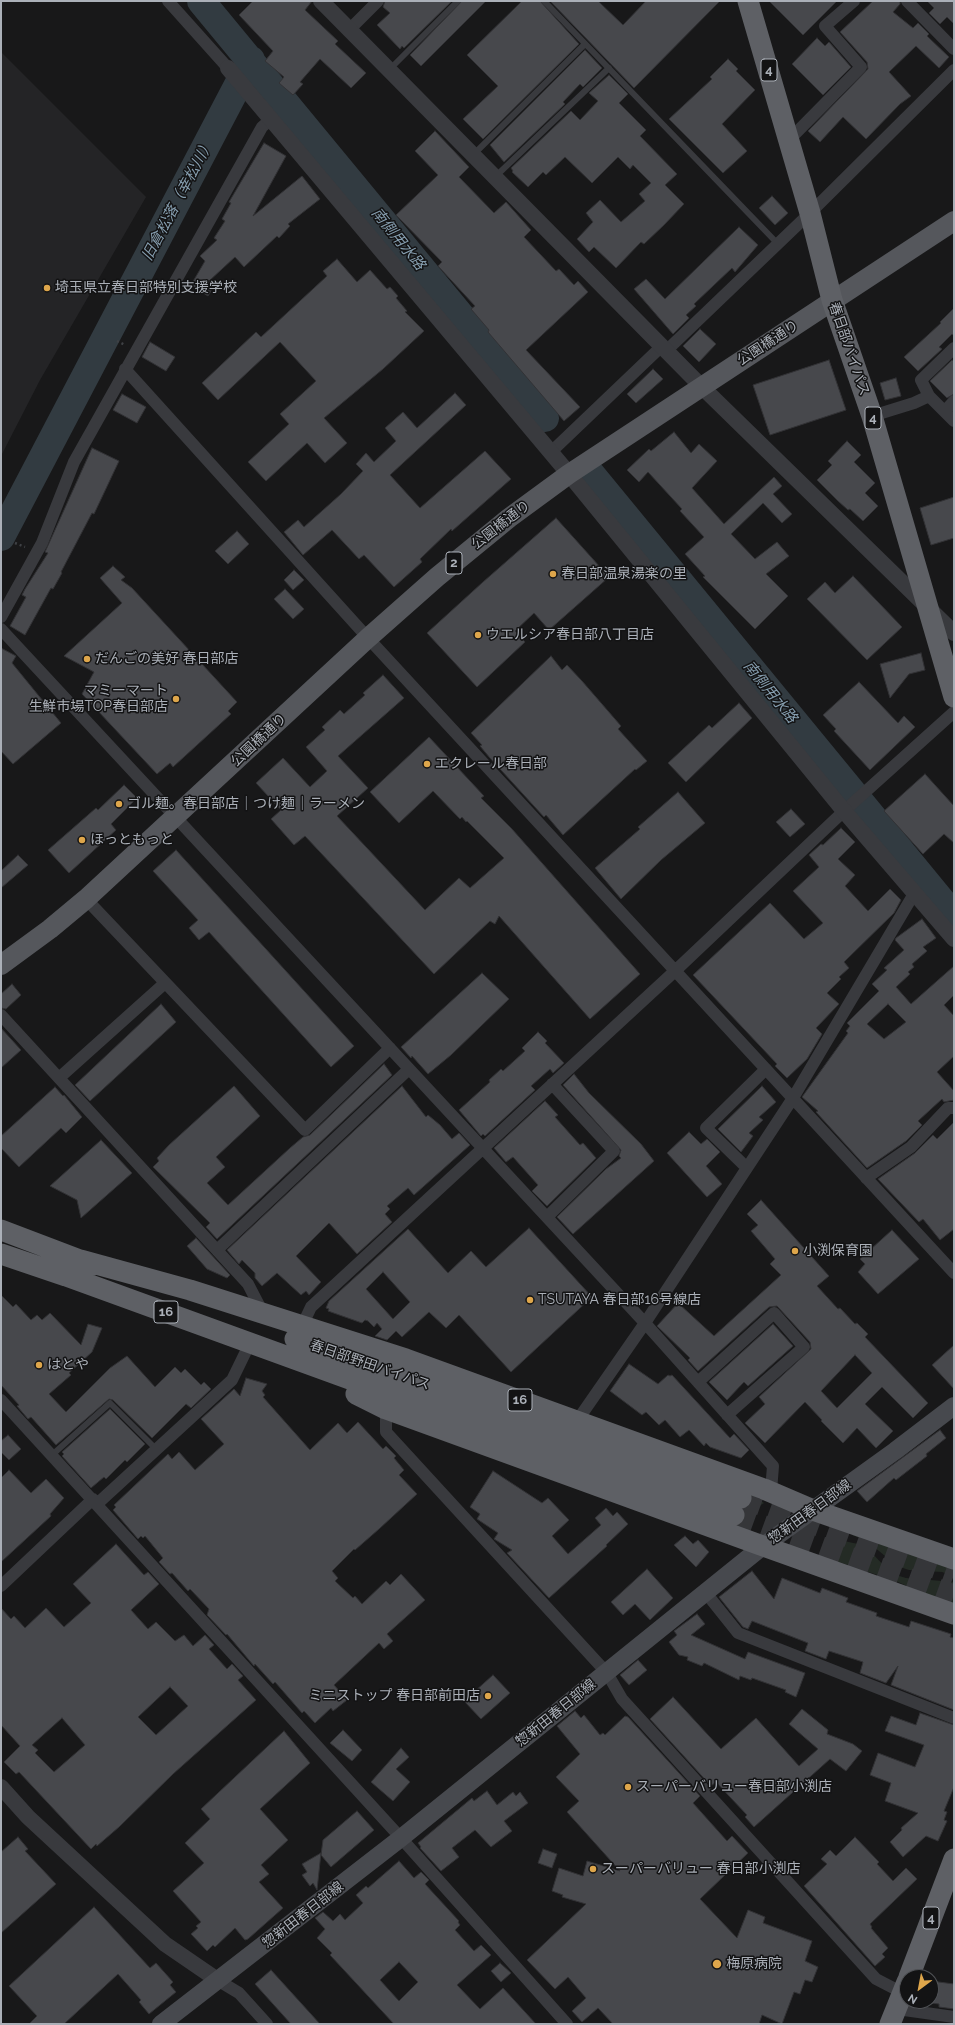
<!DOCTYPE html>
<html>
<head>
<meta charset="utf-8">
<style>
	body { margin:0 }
	#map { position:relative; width:955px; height:2025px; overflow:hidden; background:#181819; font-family:Raleway,sans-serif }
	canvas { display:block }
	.frame { position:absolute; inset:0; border:2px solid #abb0b8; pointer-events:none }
	.north { position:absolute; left:899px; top:1969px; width:40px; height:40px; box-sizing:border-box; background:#131314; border:1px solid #505256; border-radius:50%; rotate:212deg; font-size:11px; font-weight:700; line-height:16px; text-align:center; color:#abb0b8 }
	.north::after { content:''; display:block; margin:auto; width:14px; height:18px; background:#dea64b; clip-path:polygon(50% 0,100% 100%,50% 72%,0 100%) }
</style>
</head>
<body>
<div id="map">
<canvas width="955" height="2025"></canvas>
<div class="frame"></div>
<div class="north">N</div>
</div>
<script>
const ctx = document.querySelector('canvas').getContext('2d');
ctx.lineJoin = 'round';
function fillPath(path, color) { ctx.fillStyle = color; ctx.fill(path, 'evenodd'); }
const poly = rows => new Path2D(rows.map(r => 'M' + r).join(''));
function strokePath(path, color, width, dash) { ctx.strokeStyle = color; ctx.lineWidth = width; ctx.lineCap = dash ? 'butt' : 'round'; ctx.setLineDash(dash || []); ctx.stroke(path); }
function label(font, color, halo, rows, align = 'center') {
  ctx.font = font + ' Raleway,"Noto Sans JP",sans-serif'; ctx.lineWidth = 3; ctx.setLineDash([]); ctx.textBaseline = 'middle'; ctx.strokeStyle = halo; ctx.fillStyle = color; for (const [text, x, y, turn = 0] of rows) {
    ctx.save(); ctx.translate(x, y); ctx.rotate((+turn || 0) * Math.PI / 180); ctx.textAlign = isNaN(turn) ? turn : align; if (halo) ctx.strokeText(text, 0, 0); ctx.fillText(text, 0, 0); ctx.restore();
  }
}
fillPath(poly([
	[1,52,146,197,40,380,1,456]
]), '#242426');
fillPath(poly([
	[745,1489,764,1503,733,1524],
	[853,1532,954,1569,954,1576,942,1572,909,1570,897,1566,867,1541,852,1535],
	[844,1541,858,1544,871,1552,887,1569,896,1575,906,1578,954,1582,954,1607,898,1582,839,1562,820,1554,833,1544]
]), '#242b25');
strokePath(poly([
	[201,1,545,418],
	[586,468,954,916],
	[1,537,251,60]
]), '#323b41', 28);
const building = poly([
	[253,1,312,1,305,10,338,41,335,44,366,73,351,88,320,59,300,82,303,84,293,95,279,83,284,77,265,61,273,51,239,15,253,1],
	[385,1,452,1,404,48,402,46,400,49,377,25,390,13,383,7,385,1],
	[462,1,486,1,421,66,410,55,462,1],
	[522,1,540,1,579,44,483,139,463,119,498,86,467,55,522,1],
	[550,1,598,1,623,25,646,1,720,1,634,88,550,1],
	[769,1,837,1,803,35,769,1],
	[873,1,900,1,900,4,893,12,913,28,918,23,929,34,927,36,949,57,939,68,916,46,889,72,911,96,900,104,866,139,843,117,820,142,808,131,868,69,867,62,840,32,873,1],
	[927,1,954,1,954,24,947,17,940,24,929,13,934,8,927,1],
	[817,38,825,46,829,42,851,67,823,95,792,64,817,38],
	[585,50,602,68,583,87,580,84,563,102,565,104,504,162,490,145,585,50],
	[728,59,738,69,736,71,755,90,722,124,747,151,723,173,669,119,712,79,710,77,728,59],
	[609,75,628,94,619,103,646,130,640,136,677,174,665,185,684,204,664,225,644,244,641,242,616,268,594,247,589,252,577,239,593,222,586,213,600,200,621,222,645,201,639,194,651,183,633,165,630,169,618,157,592,183,565,157,546,175,543,172,528,187,512,172,513,171,511,168,571,111,580,120,598,101,589,93,609,75],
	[435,131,469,167,459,177,494,213,506,202,531,230,524,237,556,271,559,269,574,285,578,281,588,292,526,350,580,407,564,421,488,332,489,330,471,309,475,306,438,266,442,262,396,215,438,175,415,151,435,131],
	[264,143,286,156,253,216,302,176,320,199,288,224,290,226,279,238,277,236,244,267,235,257,209,281,215,284,208,296,191,285,205,261,200,256,217,240,214,238,225,221,222,219,231,203,229,202,264,143],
	[772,196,788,213,775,225,759,208,772,196],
	[739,227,758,245,735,272,732,268,694,304,696,306,686,315,689,318,673,334,634,289,646,279,665,299,739,227],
	[337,259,357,282,370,270,387,289,390,287,398,296,396,298,407,311,405,312,424,331,383,369,324,418,347,443,325,463,307,443,266,481,248,462,289,424,280,414,316,381,280,342,218,400,202,383,256,332,261,337,327,276,323,271,337,259],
	[954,308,954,336,952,334,939,347,942,349,918,371,904,357,941,323,940,322,954,308],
	[700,329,716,344,699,362,683,346,700,329],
	[150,342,175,357,166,371,142,357,150,342],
	[829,360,846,410,770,435,753,385,829,360],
	[952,360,954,362,954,394,947,398,930,381,952,360],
	[653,369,663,379,636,403,627,394,653,369],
	[896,378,901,396,885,400,880,383,896,378],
	[455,393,466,405,390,475,420,508,485,451,511,479,452,531,451,529,420,559,422,562,394,587,364,555,359,559,332,530,303,555,284,532,298,520,304,527,341,494,363,471,356,464,366,453,374,462,396,441,385,428,403,412,417,428,455,393],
	[122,394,146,407,137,423,113,410,122,394],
	[674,432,691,453,699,444,717,461,692,488,724,524,774,477,782,486,773,494,792,514,782,523,763,503,731,534,755,559,777,542,789,556,766,574,788,596,755,629,703,577,705,576,685,554,704,537,680,511,682,509,648,472,639,482,627,470,649,449,651,451,674,432],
	[847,441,861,455,854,462,875,483,865,493,878,506,863,521,850,509,848,510,838,501,817,480,832,465,828,461,847,441],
	[92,448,119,461,94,514,92,513,61,572,62,573,53,589,51,588,25,635,10,626,26,597,22,595,25,589,48,553,45,552,92,448],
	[954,497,954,538,931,545,920,508,954,497],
	[556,518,609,577,549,630,534,613,515,631,525,642,477,687,427,633,483,582,556,518],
	[237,531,249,544,228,564,215,551,237,531],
	[113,566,125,577,121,580,132,588,237,702,228,711,231,714,173,767,170,763,157,774,82,694,94,672,64,656,122,603,100,578,113,566],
	[294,570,304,580,293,590,284,580,294,570],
	[853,576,902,627,867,660,807,599,825,582,835,593,853,576],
	[285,589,304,609,293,619,274,599,285,589],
	[1,648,16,656,12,663,61,723,13,764,1,751,1,648],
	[921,653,925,670,909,674,890,698,880,664,921,653],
	[551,656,562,670,567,665,582,681,621,726,618,729,647,761,636,770,635,769,563,835,546,815,544,817,490,758,480,746,482,745,471,733,551,656],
	[383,675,404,698,338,756,368,788,337,816,425,910,459,878,470,888,504,858,467,821,466,822,462,817,460,819,433,791,399,823,370,792,429,737,484,796,481,798,512,829,640,974,590,1019,499,916,495,924,490,921,434,974,305,836,294,845,271,819,281,810,256,783,283,758,310,787,327,771,306,747,325,730,322,727,340,710,344,714,365,695,363,693,383,675],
	[859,682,898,723,904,716,915,727,870,770,834,731,836,729,823,715,859,682],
	[739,703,752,718,686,782,668,763,709,725,712,728,739,703],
	[925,774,954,806,954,843,944,834,923,854,884,811,925,774],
	[124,785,137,798,111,824,116,830,69,873,48,850,96,808,98,810,124,785],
	[678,792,705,823,661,860,621,899,595,868,640,829,638,827,678,792],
	[791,809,805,824,790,837,776,822,791,809],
	[841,828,855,842,838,859,855,875,845,886,868,911,890,889,901,900,894,913,844,962,849,968,839,977,841,979,827,993,839,1004,816,1028,822,1034,807,1059,787,1078,775,1066,777,1064,693,975,770,903,804,939,823,923,793,891,819,867,809,855,821,844,823,845,841,828],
	[176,850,354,1046,331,1067,209,932,199,940,189,928,198,920,153,871,176,850],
	[18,855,28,865,1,888,1,871,18,855],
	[922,919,936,938,923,947,927,951,912,964,914,967,908,972,910,974,896,987,911,1004,954,966,954,995,944,1005,954,1016,954,1056,937,1072,954,1091,954,1100,944,1102,942,1099,918,1121,922,1125,906,1141,867,1168,816,1112,818,1111,802,1097,848,1033,846,1031,850,1026,847,1023,879,991,872,984,887,970,884,968,904,950,895,940,896,938,922,919],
	[888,1004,906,1022,884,1039,867,1024,888,1004],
	[482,973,509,999,451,1055,428,1074,412,1056,411,1058,401,1047,482,973],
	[12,984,21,995,6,1009,1,1008,1,994,12,984],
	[161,1004,176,1022,90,1101,75,1085,161,1004],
	[1,1028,21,1050,1,1068,1,1028],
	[538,1032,547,1041,545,1043,564,1063,553,1073,550,1069,531,1086,535,1090,485,1136,483,1134,481,1136,459,1110,490,1082,489,1080,501,1069,503,1071,525,1051,522,1048,538,1032],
	[384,1064,392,1075,217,1239,206,1227,210,1223,153,1167,159,1161,157,1158,169,1145,234,1086,260,1116,216,1157,225,1167,207,1183,228,1205,290,1148,303,1137,310,1135,384,1064],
	[574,1074,589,1093,641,1144,654,1161,573,1234,557,1217,606,1169,621,1158,619,1156,621,1150,563,1085,574,1074],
	[402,1086,426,1117,428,1115,440,1125,452,1139,459,1133,470,1145,414,1195,408,1188,387,1206,390,1209,385,1214,392,1222,357,1254,329,1223,296,1256,321,1282,309,1295,306,1291,301,1295,277,1273,262,1286,255,1278,255,1273,242,1260,239,1264,227,1250,402,1086],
	[762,1086,776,1102,759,1117,763,1120,749,1133,753,1136,741,1152,718,1129,762,1086],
	[55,1087,63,1096,64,1095,82,1117,66,1133,61,1128,19,1167,1,1148,1,1136,55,1087],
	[545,1101,558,1115,555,1117,580,1145,583,1143,596,1158,547,1206,532,1191,538,1185,513,1157,506,1162,494,1148,545,1101],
	[954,1122,954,1229,940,1240,923,1219,919,1222,878,1179,915,1153,933,1135,937,1139,954,1122],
	[689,1132,701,1144,707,1139,720,1152,706,1166,722,1184,707,1197,667,1153,689,1132],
	[101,1140,132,1173,81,1218,77,1200,50,1186,101,1140],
	[761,1200,829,1276,817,1286,838,1309,840,1308,855,1324,857,1323,868,1334,865,1337,928,1403,913,1418,882,1387,865,1404,893,1431,876,1448,857,1428,843,1443,821,1421,822,1420,805,1402,765,1443,745,1423,765,1404,759,1397,811,1349,810,1342,777,1306,769,1307,698,1371,688,1360,690,1358,657,1326,678,1303,714,1336,781,1275,770,1264,775,1259,751,1231,758,1225,747,1214,761,1200],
	[855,1355,872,1373,837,1408,821,1391,855,1355],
	[529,1228,592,1297,511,1372,459,1315,446,1328,429,1312,402,1337,396,1331,387,1340,375,1336,382,1329,377,1323,374,1327,368,1321,365,1320,362,1323,328,1311,329,1309,326,1308,329,1301,408,1229,448,1273,471,1251,486,1267,529,1228],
	[383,1272,410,1302,393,1319,366,1289,383,1272],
	[892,1230,919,1259,878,1294,858,1272,865,1264,860,1259,892,1230],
	[196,1238,230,1275,227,1278,207,1269,187,1246,196,1238],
	[1,1295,13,1307,16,1304,31,1320,37,1315,42,1320,50,1313,81,1345,88,1324,102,1328,92,1352,69,1373,71,1375,49,1394,66,1412,110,1368,127,1356,155,1387,175,1367,181,1373,185,1369,201,1385,204,1382,211,1389,191,1408,186,1404,152,1438,113,1400,109,1399,56,1445,31,1417,28,1419,17,1406,19,1405,1,1385,1,1295],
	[773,1324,793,1346,748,1386,744,1382,727,1400,709,1382,773,1324],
	[954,1345,954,1389,932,1365,954,1345],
	[629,1364,658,1384,668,1375,670,1376,672,1375,730,1438,734,1434,749,1450,741,1458,710,1447,706,1443,704,1446,689,1430,680,1437,665,1420,659,1425,646,1412,642,1415,610,1391,629,1364],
	[246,1378,267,1384,262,1391,265,1395,263,1397,310,1450,338,1423,347,1433,358,1422,383,1449,386,1446,396,1456,394,1458,404,1470,399,1475,417,1494,379,1529,355,1550,354,1549,332,1571,338,1578,335,1581,353,1598,355,1596,362,1604,386,1581,390,1585,401,1574,425,1600,387,1634,393,1641,384,1649,379,1643,334,1685,347,1700,333,1711,331,1708,315,1723,304,1711,302,1713,275,1682,273,1684,255,1664,254,1666,227,1634,226,1635,207,1615,209,1609,190,1589,188,1591,172,1573,170,1574,159,1562,163,1558,145,1536,143,1538,141,1536,138,1539,113,1510,116,1507,114,1505,168,1454,172,1459,179,1452,195,1470,224,1444,201,1419,234,1389,240,1396,246,1378],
	[110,1409,145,1444,127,1462,125,1460,106,1479,104,1477,91,1488,62,1456,64,1454,62,1452,110,1409],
	[940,1430,946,1438,926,1454,927,1456,896,1480,894,1478,867,1502,857,1491,940,1430],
	[8,1435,21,1449,9,1460,1,1452,1,1441,8,1435],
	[9,1470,31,1493,46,1479,64,1498,50,1514,51,1516,1,1562,1,1478,9,1470],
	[493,1471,542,1503,548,1498,569,1520,552,1536,568,1554,601,1525,595,1518,606,1508,613,1516,617,1512,628,1524,606,1545,607,1546,549,1598,507,1553,512,1550,494,1539,498,1533,477,1519,480,1514,470,1507,493,1471],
	[685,1536,693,1544,698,1540,709,1552,696,1567,674,1545,685,1536],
	[116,1544,144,1575,148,1572,159,1584,131,1610,148,1629,156,1622,175,1641,184,1635,193,1646,205,1635,214,1645,209,1649,227,1669,232,1664,243,1676,238,1680,256,1700,173,1774,119,1827,97,1846,96,1844,91,1849,19,1772,16,1774,4,1762,20,1746,1,1725,1,1608,11,1619,14,1616,25,1628,46,1608,64,1627,91,1603,73,1584,116,1544],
	[170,1687,188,1706,156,1735,138,1717,170,1687],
	[62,1718,85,1745,54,1772,35,1753,38,1750,32,1745,62,1718],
	[647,1569,673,1598,650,1620,635,1604,623,1615,611,1602,647,1569],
	[752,1571,774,1599,782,1578,820,1593,822,1588,848,1598,846,1602,877,1613,876,1616,909,1627,911,1621,951,1634,950,1637,954,1638,954,1710,891,1685,898,1666,886,1683,860,1673,863,1662,829,1651,826,1659,805,1651,808,1643,752,1621,748,1629,743,1627,719,1597,752,1571],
	[697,1614,705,1624,691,1635,745,1659,748,1652,805,1673,796,1697,785,1692,786,1690,752,1678,751,1680,740,1676,739,1680,704,1663,702,1666,687,1660,688,1657,679,1655,669,1642,677,1635,674,1631,697,1614],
	[638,1660,647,1670,629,1685,620,1675,638,1660],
	[493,1675,510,1693,481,1719,464,1701,493,1675],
	[673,1697,721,1749,756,1718,799,1766,818,1749,789,1724,802,1709,828,1730,827,1734,853,1744,862,1751,846,1771,830,1759,754,1827,745,1817,747,1815,729,1796,716,1782,711,1786,650,1719,673,1697],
	[575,1711,581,1718,584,1715,600,1735,603,1733,605,1735,625,1716,628,1717,700,1796,693,1803,727,1841,732,1836,748,1853,700,1899,737,1938,748,1910,765,1917,763,1923,812,1941,805,1961,818,1967,812,1982,805,1980,800,1994,794,1992,782,2024,762,2015,759,2024,613,2024,598,2008,582,2022,572,2011,586,1998,568,1977,555,1989,527,1960,586,1904,562,1897,563,1895,552,1891,559,1868,583,1876,587,1861,620,1871,567,1812,579,1801,556,1777,580,1754,557,1726,575,1711],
	[920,1713,954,1725,954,1787,944,1811,947,1812,944,1820,947,1821,938,1841,926,1836,903,1857,890,1842,902,1830,901,1828,918,1813,885,1801,891,1783,870,1775,878,1753,915,1767,924,1745,885,1731,891,1716,916,1725,920,1713],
	[343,1730,362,1750,352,1761,330,1743,343,1730],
	[284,1731,310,1763,260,1809,288,1840,261,1865,269,1874,259,1882,283,1908,248,1939,245,1940,235,1928,215,1947,213,1945,207,1951,191,1934,198,1928,196,1926,201,1922,173,1891,204,1863,185,1843,210,1819,201,1809,284,1731],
	[401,1748,409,1757,396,1769,410,1782,393,1801,371,1782,401,1748],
	[487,1791,497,1805,513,1792,516,1796,520,1792,528,1803,504,1821,512,1831,491,1847,475,1830,452,1848,459,1857,441,1871,420,1848,421,1847,418,1843,472,1798,474,1801,487,1791],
	[357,1811,374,1830,331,1867,321,1855,323,1840,357,1811],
	[18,1837,28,1849,25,1851,56,1884,1,1933,1,1852,18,1837],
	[855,1837,879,1862,877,1864,893,1881,906,1868,917,1879,870,1924,872,1927,871,1928,888,1948,882,1954,885,1957,875,1966,804,1886,827,1864,821,1859,830,1850,836,1856,855,1837],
	[543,1849,557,1854,552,1868,538,1863,543,1849],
	[321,1853,317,1890,313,1883,310,1886,302,1875,307,1872,302,1864,321,1853],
	[399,1861,414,1878,421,1872,429,1880,425,1884,459,1921,458,1922,460,1925,455,1930,474,1951,481,1945,491,1955,457,1985,480,2009,503,1988,536,2024,394,2024,330,1955,332,1953,317,1938,325,1929,315,1918,323,1912,333,1921,340,1914,345,1920,363,1903,356,1895,366,1886,368,1888,399,1861],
	[399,1962,418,1982,399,2001,380,1980,399,1962],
	[94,1907,150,1968,156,1963,173,1982,170,1985,176,1992,149,2014,139,2002,141,2000,118,1974,64,2024,29,2024,37,2016,9,1986,94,1907],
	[500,1963,511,1973,501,1982,491,1971,500,1963],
	[271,1970,320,2024,291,2024,255,1984,271,1970],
	[931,1981,954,1984,954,2009,939,2007,939,2004,931,2003,931,1981]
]);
fillPath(building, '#47484c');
strokePath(building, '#323235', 1);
strokePath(poly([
	[741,1498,954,1575],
	[734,1515,954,1595]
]), '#353639', 21, [21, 10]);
strokePath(poly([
	[117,341,125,345],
	[15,543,25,547]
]), '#3f4145', 2.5, [2, 3]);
strokePath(poly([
	[544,1,778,244],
	[390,69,458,1],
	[473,155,585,44],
	[496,176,609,68],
	[52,1455,110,1403,157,1450]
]), '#393a3e', 6);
strokePath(poly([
	[168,1,228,68],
	[907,1,954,49],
	[349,30,378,1],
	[789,140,861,67,825,26,854,1],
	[666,351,810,213,954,70],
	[125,369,368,638,954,1273],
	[929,396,921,380,954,348],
	[945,411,954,401],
	[872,416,914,403,929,396,954,421],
	[551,452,662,346],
	[1,617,42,543,74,462,262,127,270,120],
	[1,629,645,1323,773,1466,771,1491],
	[86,899,305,1130,390,1048],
	[1,1015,248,1284,263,1313],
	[59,1078,165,983],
	[747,1168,706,1128,766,1069],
	[866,1178,911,1147,948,1108,954,1108],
	[547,1217,614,1151,552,1084],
	[217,1250,409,1069],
	[302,1326,311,1307,675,971,844,811,954,712],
	[698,1382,774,1313,804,1347,727,1415],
	[1,1400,401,1838,567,2024],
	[386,1409,386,1432,607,1673,622,1699,876,1979,903,1993],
	[577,1421,645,1323,793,1098,915,892],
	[97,1504,232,1380,250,1343],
	[1,1586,93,1499],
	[706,1593,738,1633,954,1718],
	[219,1981,239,1993,267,2024],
	[897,2009,954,2017]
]), '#393a3e', 12);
strokePath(poly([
	[321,1,701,386,954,633],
	[228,68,569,474,844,811,954,939],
	[1,1787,28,1817,165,1944,219,1981]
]), '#393a3e', 16);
strokePath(poly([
	[161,2024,401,1838,763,1546,895,1451,954,1406]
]), '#47494e', 18);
strokePath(poly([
	[1,965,50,929,86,899,368,638,437,577,509,518,569,474,954,221]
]), '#55575c', 20);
strokePath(poly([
	[748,1,810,213,832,300,872,416,954,697],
	[1,1230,93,1265],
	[1,1254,66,1276,396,1396,734,1515],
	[81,1260,190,1290,406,1359,764,1489,813,1510,954,1559],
	[295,1339,741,1498],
	[356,1394,386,1409,763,1546,954,1614],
	[909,1977,954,1859],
	[890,2024,907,1982]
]), '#5e6065', 21);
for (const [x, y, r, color] of [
	[47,288,4,"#dea64b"],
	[553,574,4,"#dea64b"],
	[478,635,4,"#dea64b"],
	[87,659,4,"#dea64b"],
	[176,699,4,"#dea64b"],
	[427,764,4,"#dea64b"],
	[119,804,4,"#dea64b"],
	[82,840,4,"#dea64b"],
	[795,1251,4,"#dea64b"],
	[530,1300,4,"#dea64b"],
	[39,1365,4,"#dea64b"],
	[488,1696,4,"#dea64b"],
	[628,1787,4,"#dea64b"],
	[593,1869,4,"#dea64b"],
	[717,1964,5,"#dea64b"]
]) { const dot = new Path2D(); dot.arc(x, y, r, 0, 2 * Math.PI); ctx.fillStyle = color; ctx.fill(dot); strokePath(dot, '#131314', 1.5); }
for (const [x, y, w] of [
	[769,70,16],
	[873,418,16],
	[454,563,16],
	[166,1312,24],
	[520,1400,24],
	[931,1918,16]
]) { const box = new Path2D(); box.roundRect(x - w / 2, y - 11, w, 22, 3); ctx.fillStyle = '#131314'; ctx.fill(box); strokePath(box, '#abb0b8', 1); }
label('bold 13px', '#abb0b8', null, [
	["4",769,70],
	["4",873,418],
	["2",454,563],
	["16",166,1312],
	["16",520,1400],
	["4",931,1918]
]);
label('14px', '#abb0b8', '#131314', [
	["埼玉県立春日部特別支援学校",55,288],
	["春日部温泉湯楽の里",561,574],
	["ウエルシア春日部八丁目店",486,635],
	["だんごの美好 春日部店",95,659],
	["マミーマート",168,691,"right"],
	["生鮮市場TOP春日部店",168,707,"right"],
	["エクレール春日部",435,764],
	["ゴル麺。春日部店｜つけ麺｜ラーメン",127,804],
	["ほっともっと",90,840],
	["小渕保育園",803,1251],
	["TSUTAYA 春日部16号線店",538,1300],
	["はとや",47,1365],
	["ミニストップ 春日部前田店",480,1696,"right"],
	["スーパーバリュー春日部小渕店",636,1787],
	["スーパーバリュー 春日部小渕店",601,1869],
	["梅原病院",726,1964]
], 'left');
label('14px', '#abb0b8', '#131314', [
	["公園橋通り",768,343,-33],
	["春日部バイパス",849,349,71],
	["公園橋通り",501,525,-38],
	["公園橋通り",259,740,-43],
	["春日部野田バイパス",370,1365,19],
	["惣新田春日部線",810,1512,-36],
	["惣新田春日部線",556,1713,-39],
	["惣新田春日部線",303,1915,-38]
]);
label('italic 15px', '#869eaf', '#131314', [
	["旧倉松落（幸松川）",178,200,-62],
	["南側用水路",398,239,51],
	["南側用水路",770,692,51]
]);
</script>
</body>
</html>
